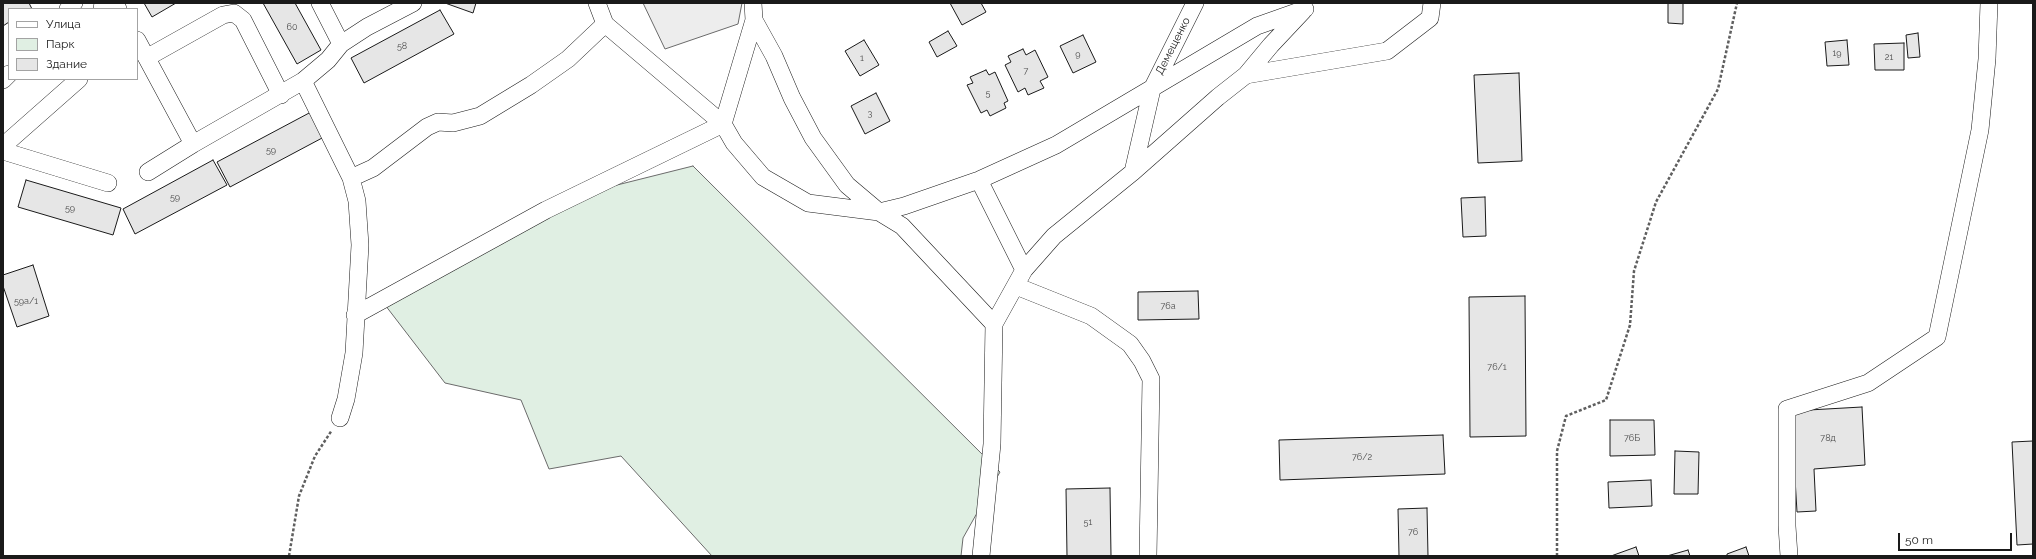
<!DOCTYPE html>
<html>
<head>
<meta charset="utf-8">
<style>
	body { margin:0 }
	#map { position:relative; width:2036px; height:559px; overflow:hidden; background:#fff; font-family:Raleway,sans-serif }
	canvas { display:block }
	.frame { position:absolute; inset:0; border:4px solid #1a1a1a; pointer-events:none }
	.legend { position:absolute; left:8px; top:8px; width:130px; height:72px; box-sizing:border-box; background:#fff; border:1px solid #a3a3a3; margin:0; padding:5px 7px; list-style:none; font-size:12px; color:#1a1a1a }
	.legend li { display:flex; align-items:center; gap:8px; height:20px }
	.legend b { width:20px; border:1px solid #a3a3a3 }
	.scale { position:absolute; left:1898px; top:533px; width:114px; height:18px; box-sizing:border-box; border:2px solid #1a1a1a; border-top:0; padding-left:5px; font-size:12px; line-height:14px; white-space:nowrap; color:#1a1a1a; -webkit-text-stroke:3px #fff; paint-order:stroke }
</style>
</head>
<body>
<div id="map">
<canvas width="2036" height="559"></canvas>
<div class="frame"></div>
<ul class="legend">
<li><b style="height:5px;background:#fff"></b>Улица</li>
<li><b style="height:11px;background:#e0efe3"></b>Парк</li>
<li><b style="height:11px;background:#e6e6e6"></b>Здание</li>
</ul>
<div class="scale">50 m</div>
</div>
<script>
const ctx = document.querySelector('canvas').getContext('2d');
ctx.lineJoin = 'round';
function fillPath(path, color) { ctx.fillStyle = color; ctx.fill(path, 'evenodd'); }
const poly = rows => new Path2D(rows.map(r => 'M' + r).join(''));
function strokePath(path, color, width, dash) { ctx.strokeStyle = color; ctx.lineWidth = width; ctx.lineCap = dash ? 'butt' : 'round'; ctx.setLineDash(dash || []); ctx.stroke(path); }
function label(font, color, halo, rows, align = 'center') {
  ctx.font = font + ' Raleway,sans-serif'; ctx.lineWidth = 3; ctx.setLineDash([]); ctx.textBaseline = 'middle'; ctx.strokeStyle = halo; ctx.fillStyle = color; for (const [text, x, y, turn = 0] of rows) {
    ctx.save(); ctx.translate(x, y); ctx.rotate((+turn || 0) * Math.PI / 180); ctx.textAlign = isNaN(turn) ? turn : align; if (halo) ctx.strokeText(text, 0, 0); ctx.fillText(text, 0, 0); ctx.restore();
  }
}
const green = poly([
	[693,166,1000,472,963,538,961,556,712,556,621,456,549,469,521,400,445,383,382,301,601,189,693,166]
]);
fillPath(green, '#e0efe3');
strokePath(green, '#6a6a6a', 1);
const parking = poly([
	[643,3,742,3,738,24,665,49,643,3]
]);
fillPath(parking, '#ededed');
strokePath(parking, '#6a6a6a', 1);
const building = poly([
	[3,3,29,3,32,9,9,9,9,22,3,26,3,3],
	[144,3,176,3,152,17,144,3],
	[263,3,295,3,321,50,297,64,263,3],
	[445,3,476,3,473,13,445,3],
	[950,3,981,3,986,12,962,25,950,3],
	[1668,3,1683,3,1683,24,1668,23,1668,3],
	[440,10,454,34,364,83,351,58,440,10],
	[948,31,957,46,937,57,929,42,948,31],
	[1918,33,1920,57,1908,58,1906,35,1918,33],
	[1083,35,1096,62,1073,73,1060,46,1083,35],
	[864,40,879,65,860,76,845,51,864,40],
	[1847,40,1849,65,1827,66,1825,42,1847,40],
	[1904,43,1904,70,1875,70,1874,44,1904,43],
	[1023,49,1026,55,1035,50,1048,77,1040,81,1044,88,1028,95,1025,88,1018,92,1005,65,1011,62,1008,56,1023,49],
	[986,70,989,75,995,72,1008,101,1004,103,1006,108,990,116,987,110,981,113,967,85,973,83,970,77,986,70],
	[1519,73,1522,161,1478,163,1474,75,1519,73],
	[876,93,890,121,865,134,851,106,876,93],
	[311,112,324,137,230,187,217,162,311,112],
	[213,160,227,185,135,234,123,209,213,160],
	[26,180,121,208,113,235,18,207,26,180],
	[1485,197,1486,236,1463,237,1461,198,1485,197],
	[33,265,49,316,17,327,3,286,3,275,33,265],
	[1198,291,1199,319,1138,320,1138,292,1198,291],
	[1525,296,1526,436,1470,437,1469,297,1525,296],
	[1862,407,1865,465,1814,469,1816,511,1797,512,1791,411,1862,407],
	[1610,420,1654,420,1655,455,1610,456,1610,420],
	[1443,435,1445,474,1280,480,1279,440,1443,435],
	[2033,441,2033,544,2017,545,2012,442,2033,441],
	[1675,451,1699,452,1698,494,1674,494,1675,451],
	[1651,480,1652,506,1609,508,1608,482,1651,480],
	[1110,488,1111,556,1067,556,1066,489,1110,488],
	[1427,508,1428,556,1399,556,1398,509,1427,508],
	[1636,547,1639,556,1611,556,1636,547],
	[1746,547,1749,556,1727,556,1727,554,1746,547],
	[1688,550,1690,556,1667,556,1688,550]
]);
fillPath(building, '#e6e6e6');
strokePath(building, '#1a1a1a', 1);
const minor = poly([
	[115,3,118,9],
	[320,3,341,44],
	[597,3,605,24],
	[68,9,74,3],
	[102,9,103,3],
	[754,20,774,56,792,98,813,138,847,185,879,212,904,206,979,180,1056,145,1257,26,1305,9],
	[605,24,723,124,734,143,763,177,808,203,879,212,902,226,994,324,992,444,981,556],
	[137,40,193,144,303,81,328,60,341,44,367,27,413,3],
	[148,57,223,15,234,13,243,20,281,95],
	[1246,75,1271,45,1303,11],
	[3,80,9,74],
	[303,81,351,178,357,201,360,245,354,353,346,399,340,418],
	[3,146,79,79],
	[3,151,108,183],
	[148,172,193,144],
	[1133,172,1152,89,1195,3],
	[351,178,373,168,427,127,438,122,453,123,480,116,531,85,568,59,605,24],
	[979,180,1024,270],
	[1016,286,1091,316,1130,344,1142,361,1151,379,1148,556],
	[355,315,546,210,723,124,754,20,753,3],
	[994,324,1024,270,1054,236,1133,172,1218,97,1246,75,1387,51,1430,18,1432,3],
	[1789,556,1787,526,1787,409,1868,383,1937,337,1980,130,1987,59,1989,3]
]);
strokePath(minor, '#1a1a1a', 18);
strokePath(poly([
	[289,556,299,496,315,456,332,430],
	[1557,556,1557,451,1566,416,1606,400,1630,325,1634,271,1656,202,1718,89,1737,3]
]), '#5f5f5f', 2.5, [3, 2]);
strokePath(minor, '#fff', 17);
label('9px', '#4d4d4d', null, [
	["60",292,27],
	["58",402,46],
	["19",1837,53],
	["9",1078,54],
	["21",1889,57],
	["1",862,58],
	["7",1026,71],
	["5",988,93],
	["3",870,113],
	["59",271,150],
	["59",175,197],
	["59",70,208],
	["59а/1",26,301],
	["76а",1168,306],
	["76/1",1497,367],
	["76Б",1632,438],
	["78д",1828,438],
	["76/2",1362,457],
	["51",1088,522],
	["76",1413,532]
]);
label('11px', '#1a1a1a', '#fff', [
	["Демещенко",1173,46,-63]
]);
</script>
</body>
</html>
